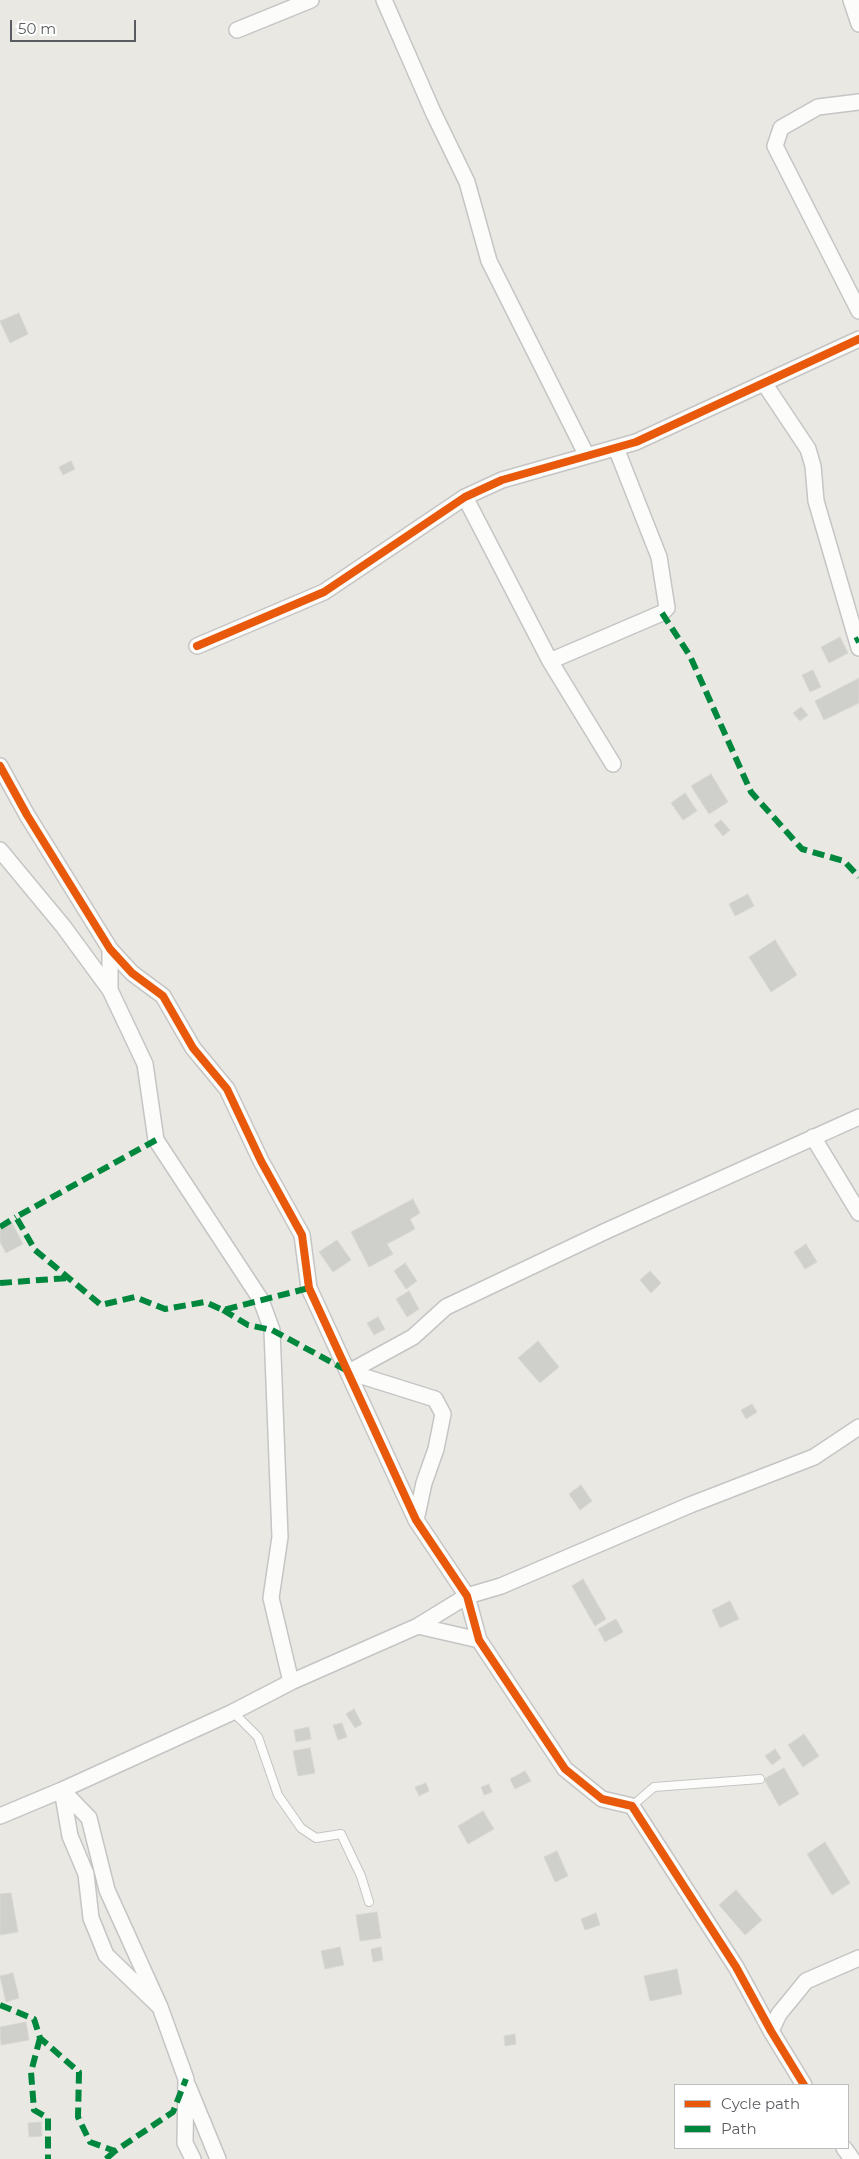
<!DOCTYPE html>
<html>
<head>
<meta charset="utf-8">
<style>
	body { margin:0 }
	#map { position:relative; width:859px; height:2159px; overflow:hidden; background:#e9e8e3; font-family:Montserrat,sans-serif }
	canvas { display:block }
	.legend { position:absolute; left:674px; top:2084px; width:175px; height:65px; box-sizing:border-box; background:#fff; border:1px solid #bdbebf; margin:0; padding:6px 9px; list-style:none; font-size:15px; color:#595c60 }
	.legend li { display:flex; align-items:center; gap:10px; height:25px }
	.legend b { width:25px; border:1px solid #bdbebf }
	.scale { position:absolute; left:10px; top:20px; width:126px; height:22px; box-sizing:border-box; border:2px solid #595c60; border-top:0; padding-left:6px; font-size:15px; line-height:18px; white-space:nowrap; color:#595c60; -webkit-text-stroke:4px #fff; paint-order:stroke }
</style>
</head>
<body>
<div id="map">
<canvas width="859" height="2159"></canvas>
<ul class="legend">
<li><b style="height:6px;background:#e8590c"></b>Cycle path</li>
<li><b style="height:6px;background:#00873e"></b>Path</li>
</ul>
<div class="scale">50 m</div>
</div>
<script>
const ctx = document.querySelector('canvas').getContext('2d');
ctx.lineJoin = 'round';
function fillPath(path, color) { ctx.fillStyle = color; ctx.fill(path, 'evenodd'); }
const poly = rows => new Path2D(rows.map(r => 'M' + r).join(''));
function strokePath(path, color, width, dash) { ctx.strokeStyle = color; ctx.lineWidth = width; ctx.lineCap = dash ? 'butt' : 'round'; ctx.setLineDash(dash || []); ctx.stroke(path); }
const building = poly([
	[19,313,28,334,10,343,0,321,19,313],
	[71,461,75,469,63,475,59,467,71,461],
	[840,637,848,653,829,663,821,647,840,637],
	[813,670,821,687,810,692,802,675,813,670],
	[859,678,859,703,824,720,815,701,859,678],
	[801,707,808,715,800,721,793,713,801,707],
	[711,774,728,802,709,814,691,786,711,774],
	[685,793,697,811,683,820,671,803,685,793],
	[721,820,730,830,723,836,714,825,721,820],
	[748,894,754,906,735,916,729,904,748,894],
	[775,940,797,975,771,992,749,957,775,940],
	[413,1199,420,1213,410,1219,415,1229,387,1244,393,1254,369,1267,351,1232,413,1199],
	[12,1223,23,1244,6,1253,0,1242,0,1230,12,1223],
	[337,1240,351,1260,333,1272,319,1252,337,1240],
	[806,1244,817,1262,805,1269,794,1252,806,1244],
	[405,1263,417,1281,406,1289,394,1271,405,1263],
	[650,1271,661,1283,651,1293,640,1280,650,1271],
	[409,1291,419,1309,407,1317,396,1299,409,1291],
	[378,1317,385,1329,374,1335,367,1323,378,1317],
	[538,1341,559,1367,540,1383,518,1358,538,1341],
	[752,1404,757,1412,746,1419,741,1410,752,1404],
	[581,1485,592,1501,580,1510,569,1494,581,1485],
	[583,1579,606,1619,595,1626,572,1586,583,1579],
	[730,1601,739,1619,720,1628,712,1610,730,1601],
	[616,1619,623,1632,605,1642,598,1629,616,1619],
	[354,1709,362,1724,355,1728,346,1714,354,1709],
	[342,1723,347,1737,338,1740,333,1725,342,1723],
	[309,1727,311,1739,296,1742,294,1730,309,1727],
	[804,1734,819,1756,803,1767,788,1745,804,1734],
	[310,1748,315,1773,298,1776,293,1751,310,1748],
	[775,1749,781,1758,772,1765,765,1756,775,1749],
	[784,1768,799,1794,779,1806,764,1779,784,1768],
	[525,1771,531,1781,515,1789,510,1779,525,1771],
	[426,1783,429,1791,419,1796,415,1787,426,1783],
	[489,1784,492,1792,484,1795,481,1787,489,1784],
	[483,1811,494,1829,468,1844,458,1826,483,1811],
	[825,1842,850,1883,832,1895,807,1854,825,1842],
	[557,1851,568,1876,555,1882,544,1857,557,1851],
	[736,1890,762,1920,745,1935,719,1905,736,1890],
	[11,1893,18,1932,0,1935,0,1894,11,1893],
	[377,1912,381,1938,360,1941,356,1915,377,1912],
	[596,1913,600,1925,585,1930,581,1919,596,1913],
	[340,1947,344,1965,325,1969,321,1951,340,1947],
	[381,1947,383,1960,373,1962,371,1949,381,1947],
	[677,1969,682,1994,650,2001,644,1976,677,1969],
	[13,1973,19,1998,6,2002,0,1976,13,1973],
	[26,2022,29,2040,1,2045,0,2027,26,2022],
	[515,2034,516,2044,505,2046,504,2036,515,2034],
	[41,2122,42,2136,29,2137,28,2123,41,2122]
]);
fillPath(building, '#cfcfcc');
strokePath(building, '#d8d7d2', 1);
const lane = poly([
	[233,1712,258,1737,278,1795,301,1828,316,1838,341,1834,361,1876,369,1902],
	[632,1806,654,1787,760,1779]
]);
const street = poly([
	[384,0,433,112,467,182,489,261,587,456],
	[851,0,859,24],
	[237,30,311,0],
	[859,102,818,107,781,128,775,146,859,311],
	[764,383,808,449,813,466,816,501,859,648],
	[465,497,550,661,613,764],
	[197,646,324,592,465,497,502,480,636,442,859,339],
	[550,661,662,613,667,608,659,557,616,448],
	[0,766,27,815,110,949,132,973,163,996,193,1048,227,1089,261,1161,302,1235,309,1288,416,1520,467,1596,479,1640,565,1769,602,1799,632,1806,736,1967,771,2031,804,2085],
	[0,850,63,926,110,990,145,1064,156,1140,261,1300,272,1330,280,1537,271,1598,291,1682],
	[110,949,110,990],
	[813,1137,859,1213],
	[349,1372,413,1337,446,1307,606,1231,859,1117],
	[349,1372,435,1399,443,1414,436,1449,424,1483,416,1520],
	[479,1640,418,1626,467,1596,501,1586,690,1505,814,1457,859,1427],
	[0,1816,62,1790,233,1712,291,1682,418,1626],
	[160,2007,106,1955,91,1918,86,1874,70,1836,62,1790,89,1818,107,1890,160,2007,186,2079,185,2143,193,2159],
	[771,2031,779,2014,806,1981,859,1958],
	[188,2086,218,2159],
	[844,2148,852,2159]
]);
strokePath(lane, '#c5c5c5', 10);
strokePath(street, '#c5c5c5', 18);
strokePath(lane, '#fcfcfb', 8);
strokePath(street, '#fcfcfb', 15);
strokePath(poly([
	[662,613,690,656,751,792,802,849,844,861,859,877],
	[855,641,859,639],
	[156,1140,16,1217,35,1250,101,1305,135,1297,165,1309,205,1302,223,1310,309,1288],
	[0,1227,16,1217],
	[0,1283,68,1278],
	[223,1310,248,1325,272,1330,346,1370],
	[0,2005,34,2019,40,2038,79,2072,78,2117,90,2142,115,2151,173,2112,186,2079],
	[40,2038,31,2072,34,2110,48,2118,48,2159],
	[106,2159,115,2151]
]), '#00873e', 6, [12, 6]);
strokePath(poly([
	[197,646,324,592,465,497,502,480,636,442,859,339],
	[0,766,27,815,110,949,132,973,163,996,193,1048,227,1089,261,1161,302,1235,309,1288,416,1520,467,1596,479,1640,565,1769,602,1799,632,1806,736,1967,771,2031,804,2085]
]), '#e8590c', 8);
</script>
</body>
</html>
